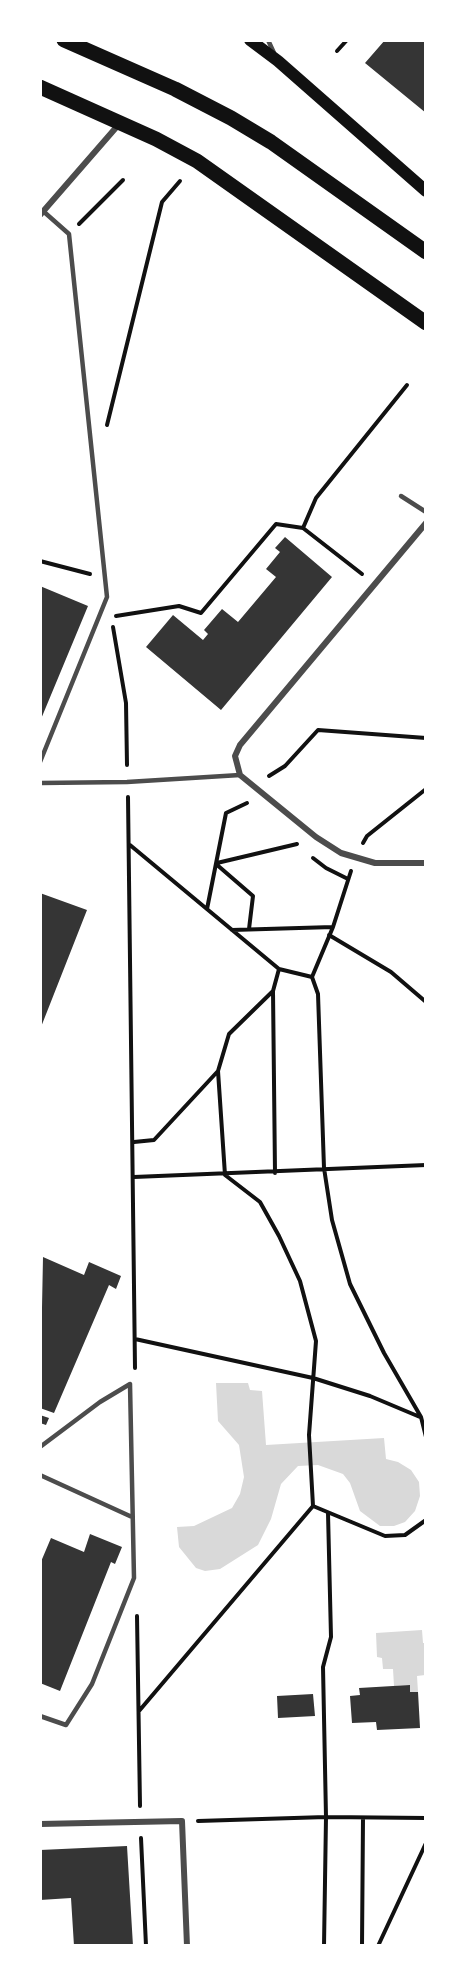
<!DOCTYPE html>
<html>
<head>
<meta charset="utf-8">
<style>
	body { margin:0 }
	#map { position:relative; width:466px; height:1986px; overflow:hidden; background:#fff; font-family:"Noto Sans",sans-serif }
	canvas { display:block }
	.frame { position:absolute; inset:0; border:42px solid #fff; pointer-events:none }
</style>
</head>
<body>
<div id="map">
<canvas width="466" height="1986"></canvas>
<div class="frame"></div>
</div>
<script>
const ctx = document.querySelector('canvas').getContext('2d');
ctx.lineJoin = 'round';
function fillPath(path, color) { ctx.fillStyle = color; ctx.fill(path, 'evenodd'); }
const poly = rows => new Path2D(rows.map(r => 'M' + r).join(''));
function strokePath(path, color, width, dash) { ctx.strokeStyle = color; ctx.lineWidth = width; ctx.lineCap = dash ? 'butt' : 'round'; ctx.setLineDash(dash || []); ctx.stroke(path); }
fillPath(poly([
	[216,1383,248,1383,250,1390,262,1391,266,1445,384,1438,386,1459,398,1462,411,1470,419,1482,420,1496,415,1511,405,1522,394,1526,380,1526,360,1511,350,1483,343,1474,318,1465,298,1466,281,1484,271,1519,258,1545,220,1569,205,1571,196,1568,179,1547,177,1527,194,1526,232,1508,240,1494,244,1477,239,1445,218,1421],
	[422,1630,423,1643,425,1643,425,1675,417,1676,418,1692,410,1692,410,1685,394,1686,393,1669,383,1669,382,1658,377,1657,376,1633]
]), '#d9d9d9');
fillPath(poly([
	[385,40,426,40,426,113,365,63],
	[285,537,332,577,221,710,146,647,173,615,203,640,208,634,204,630,222,609,238,622,276,577,266,569,280,552,275,548],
	[40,586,88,606,41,719,40,719],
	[40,893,87,910,41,1027,40,1027],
	[43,1257,84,1275,89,1262,121,1276,116,1289,109,1285,54,1413,40,1408],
	[40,1415,49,1418,46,1425,40,1423],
	[90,1534,122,1547,115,1564,111,1562,60,1691,40,1683,40,1564,51,1538,84,1552],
	[410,1685,410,1692,418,1692,420,1728,377,1730,376,1722,352,1723,350,1696,360,1695,359,1688],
	[313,1694,315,1716,278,1718,277,1696],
	[127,1846,133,1946,74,1946,71,1898,40,1900,40,1850]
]), '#353535');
strokePath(poly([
	[337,51,347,40],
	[79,224,123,180],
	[107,425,162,202,180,181],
	[40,561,90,574],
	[362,574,303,528,316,498,407,385],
	[116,616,179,606,201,613,276,524,303,528],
	[113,627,126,703,127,765],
	[269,776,285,766,318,730,426,738],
	[128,797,135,1368],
	[363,843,367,836,426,789],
	[130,845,279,969,312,977,318,994,324,1168,332,1220,350,1284,384,1353,421,1417,426,1437],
	[313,858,326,868,348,879],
	[217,863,297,844],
	[216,864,253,896,249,929],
	[207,909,226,813,247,803],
	[232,930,333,927],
	[329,935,391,972,426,1002],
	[279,969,273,991,229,1034,218,1071,225,1175,260,1202,279,1236,300,1281,316,1341,309,1435,313,1506],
	[312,977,333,927,351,871],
	[273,991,275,1173],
	[134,1142,154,1140,218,1071],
	[134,1177,426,1165],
	[135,1339,313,1378,370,1396,420,1417],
	[137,1616,140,1806],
	[139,1711,313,1506,385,1536,405,1535,426,1520],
	[198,1821,326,1817,426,1818],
	[141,1838,146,1946],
	[324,1946,326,1817,323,1667,331,1637,328,1513],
	[362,1946,363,1818],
	[378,1946,426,1843]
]), '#111', 4);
strokePath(poly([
	[268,40,274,53],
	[401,496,426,512],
	[40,762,107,597,69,234,43,211],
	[40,783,127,782,240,775],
	[40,1447,100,1402,130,1384,134,1578,92,1684,66,1725,40,1716],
	[40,1475,132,1517]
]), '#4c4c4c', 4.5);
strokePath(poly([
	[40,215,120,123],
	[426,523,240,745,235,756,240,775,316,837,341,853,375,863,426,863],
	[40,1824,182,1821,187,1946]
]), '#4c4c4c', 6);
strokePath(poly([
	[250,40,278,61,426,191]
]), '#111', 12);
strokePath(poly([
	[64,40,175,89,231,118,271,142,426,252],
	[40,87,156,139,197,161,426,323]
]), '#111', 15);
</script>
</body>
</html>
